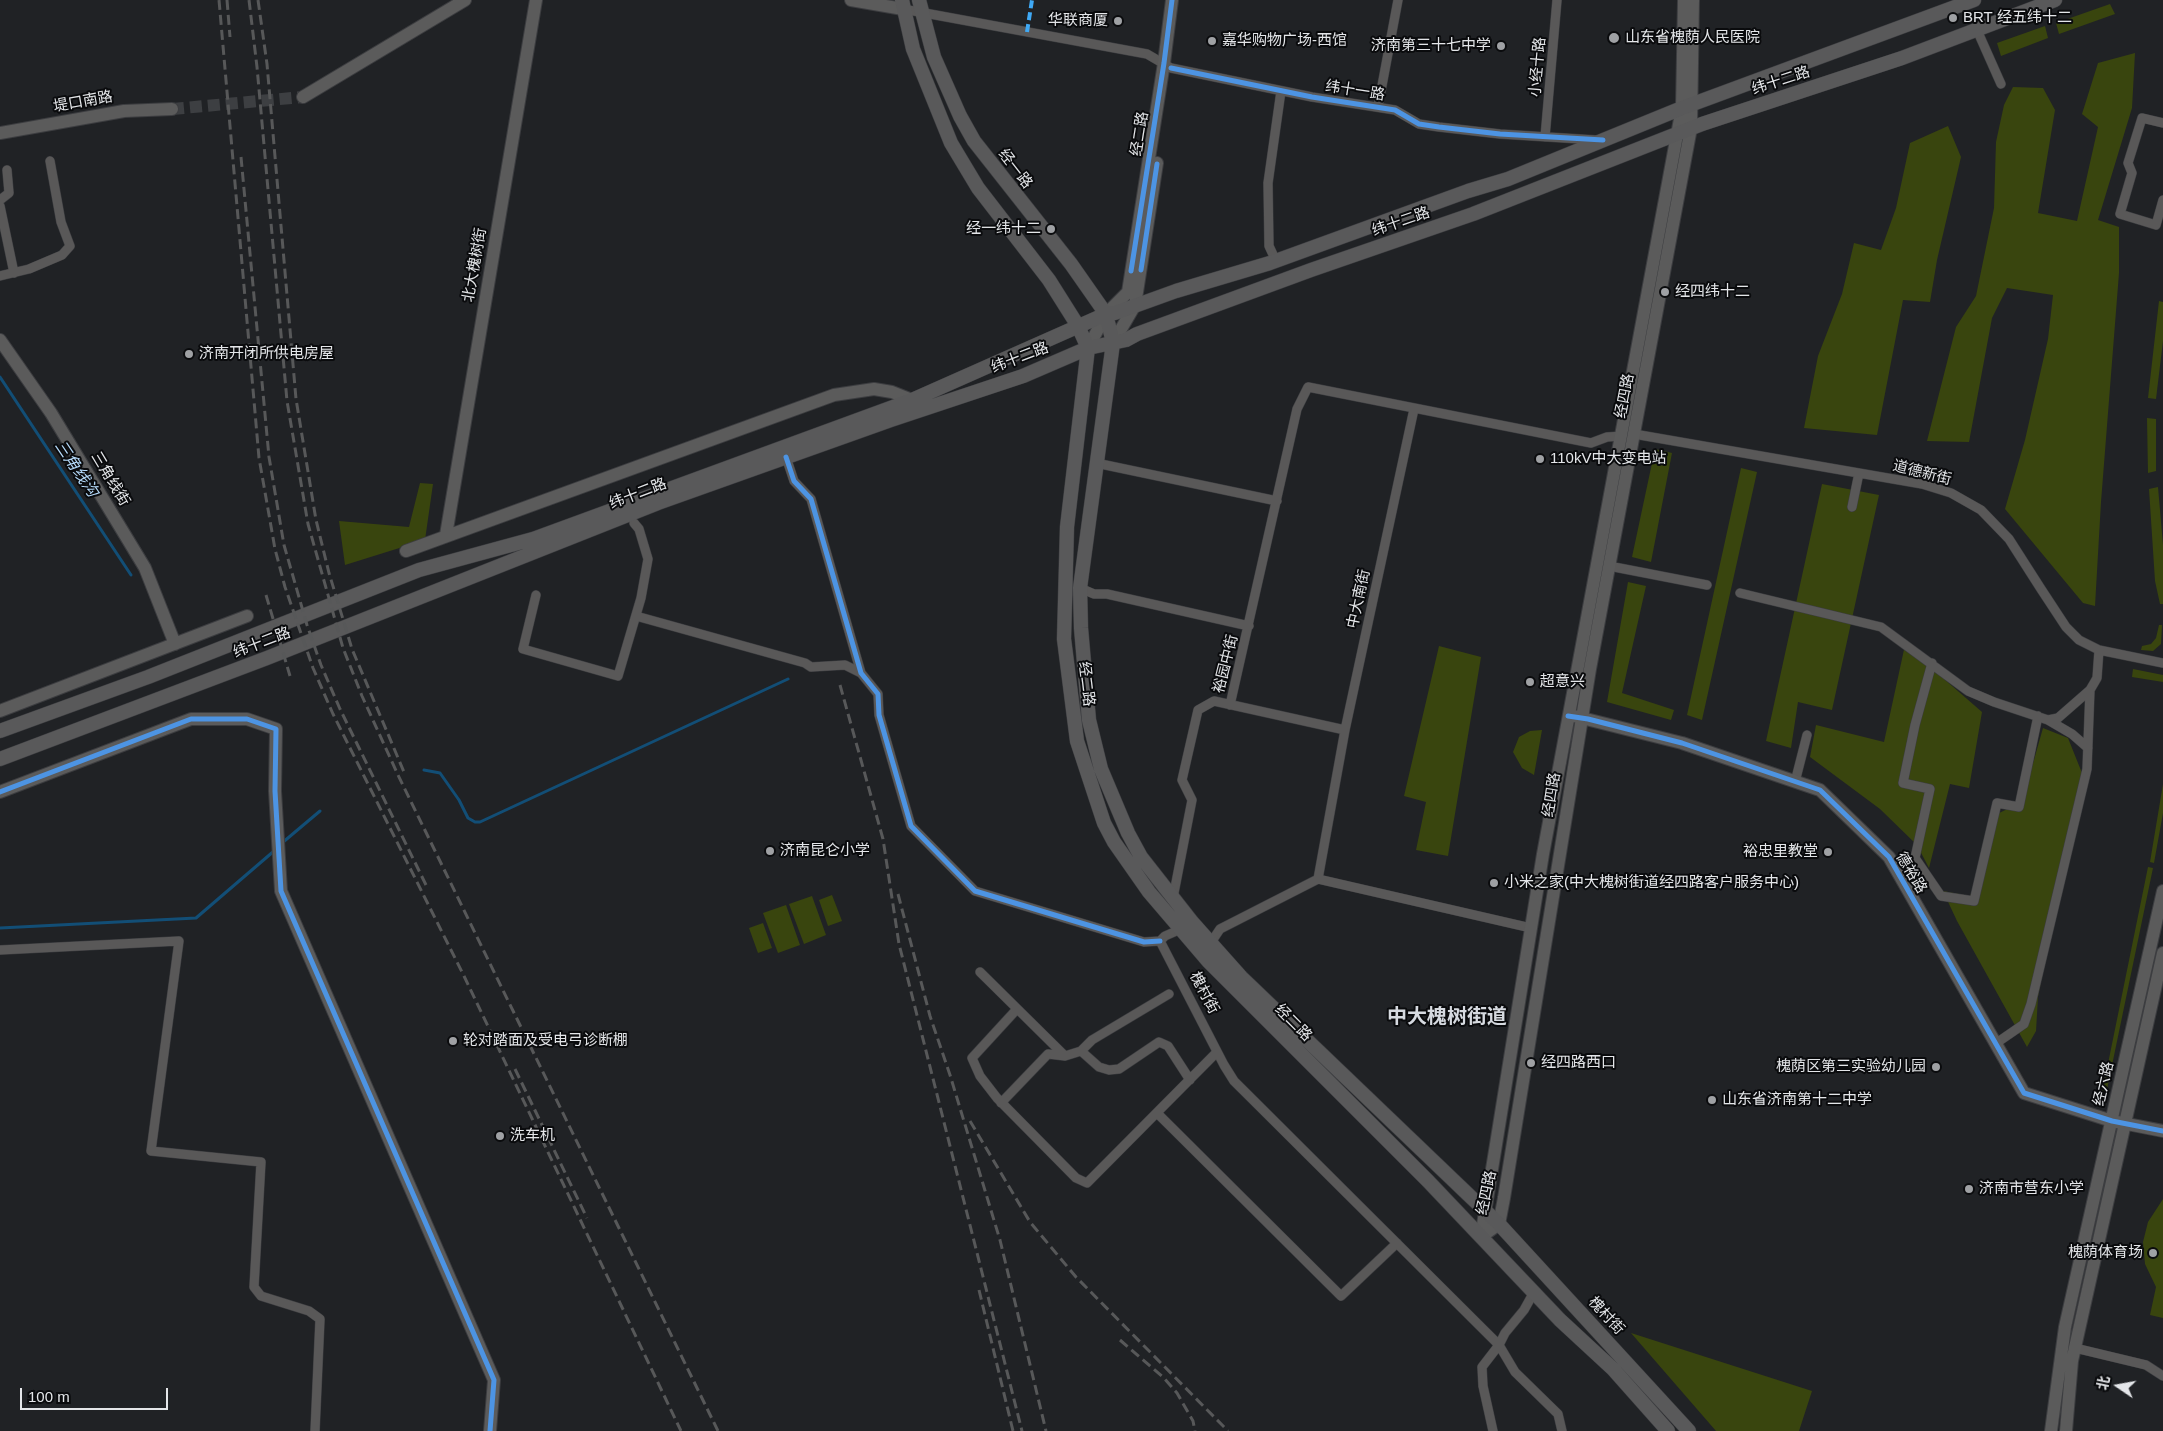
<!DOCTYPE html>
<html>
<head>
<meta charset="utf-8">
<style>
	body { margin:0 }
	#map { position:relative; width:2163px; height:1431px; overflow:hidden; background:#202225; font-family:Helvetica,"Noto Sans SC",sans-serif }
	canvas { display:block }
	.north { position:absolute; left:2093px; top:1361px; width:50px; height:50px; -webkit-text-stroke:4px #0a0b0d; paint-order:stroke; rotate:282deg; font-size:14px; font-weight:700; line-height:20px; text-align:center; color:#e4e6e9 }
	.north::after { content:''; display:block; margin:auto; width:18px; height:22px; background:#e4e6e9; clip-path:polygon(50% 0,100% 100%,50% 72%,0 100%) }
	.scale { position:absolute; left:20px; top:1388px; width:148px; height:22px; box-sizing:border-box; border:2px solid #e4e6e9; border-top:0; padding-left:6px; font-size:15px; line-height:18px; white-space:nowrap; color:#e4e6e9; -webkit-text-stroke:4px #0a0b0d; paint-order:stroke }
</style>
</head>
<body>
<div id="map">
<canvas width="2163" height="1431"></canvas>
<div class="north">北</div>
<div class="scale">100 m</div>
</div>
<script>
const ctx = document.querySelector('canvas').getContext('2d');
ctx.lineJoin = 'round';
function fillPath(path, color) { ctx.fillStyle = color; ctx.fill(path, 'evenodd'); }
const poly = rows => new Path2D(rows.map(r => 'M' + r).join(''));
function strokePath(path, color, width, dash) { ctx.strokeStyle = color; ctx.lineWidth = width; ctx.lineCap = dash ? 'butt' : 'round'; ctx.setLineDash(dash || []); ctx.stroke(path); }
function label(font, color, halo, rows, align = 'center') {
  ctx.font = font + ' Helvetica,"Noto Sans SC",sans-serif'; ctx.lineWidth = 4; ctx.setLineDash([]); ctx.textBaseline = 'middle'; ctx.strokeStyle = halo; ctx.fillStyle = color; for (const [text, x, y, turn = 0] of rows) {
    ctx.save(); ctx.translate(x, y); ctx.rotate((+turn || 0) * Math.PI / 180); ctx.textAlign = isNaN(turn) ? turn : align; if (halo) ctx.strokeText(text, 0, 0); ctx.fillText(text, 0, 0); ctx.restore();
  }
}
fillPath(poly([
	[2110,4,2115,14,2059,34,2056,23],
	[2045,26,2048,38,2001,56,1997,43],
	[2135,53,2132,108,2098,220,2119,227,2119,273,2101,502,2095,606,2083,603,2005,509,2025,440,2048,339,2053,295,2007,288,1992,318,1969,442,1927,441,1956,327,1976,296,1994,208,1996,142,2004,105,2013,87,2043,88,2055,110,2038,213,2077,221,2098,127,2082,114,2098,63],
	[1948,126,1961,157,1937,260,1930,302,1903,300,1877,435,1804,428,1818,356,1842,294,1854,243,1881,250,1896,208,1910,143],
	[2159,301,2163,302,2163,341,2156,399,2148,398],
	[2147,418,2156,419,2156,471,2148,473],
	[1655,449,1672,453,1651,562,1632,557],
	[1741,468,1757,472,1702,720,1687,715],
	[420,483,433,484,425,540,345,565,339,521,409,527],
	[1822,484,1879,495,1832,710,1798,702,1791,748,1766,741],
	[2158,487,2163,545,2163,604,2160,604,2155,581,2149,489],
	[1628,582,1646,586,1622,693,1674,710,1671,720,1607,702],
	[2159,625,2162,625,2161,644,2153,651,2141,650,2142,646,2151,644,2156,638],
	[1905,645,1982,712,1969,788,1950,784,1929,868,1917,845,1880,809,1810,757,1816,725,1884,742],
	[1439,646,1481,657,1448,856,1416,850,1426,802,1404,796],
	[2133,669,2163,675,2163,682,2132,677],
	[2043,728,2068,738,2082,773,2038,997,2036,1031,2027,1047,1957,921,1943,891,1970,896,1990,845,1997,814,2022,802],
	[1542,730,1534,775,1522,768,1513,752,1519,737,1530,731],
	[2163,784,2163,813,2154,863,2150,862],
	[2148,867,2153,868,2105,1099,2101,1098],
	[832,895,842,921,828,926,819,900],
	[812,896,826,935,804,944,789,904],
	[786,905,800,945,778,953,763,913],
	[763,923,772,948,758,953,749,928],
	[2163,1199,2163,1318,2150,1315,2156,1287,2145,1264,2143,1242,2148,1222],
	[1631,1333,1812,1391,1799,1431,1716,1431]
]), '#39450e');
strokePath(poly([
	[0,377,131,575],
	[424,770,440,773,459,800,468,818,475,822,480,822,788,679],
	[282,843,320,811],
	[0,928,196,918,274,851]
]), '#124e76', 3);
strokePath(poly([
	[172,109,303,97]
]), '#3d3f42', 12, [12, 6]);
const street = poly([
	[903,9,1147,54,1171,68,1312,97,1395,110,1419,124,1439,127,1500,134,1596,140],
	[1977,30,2001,84],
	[1378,107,1398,0],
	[2163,123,2142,118,2128,163,2132,173,2120,214,2156,225,2163,200],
	[1545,137,1557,0],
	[0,200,9,193,7,170],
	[0,206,14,273],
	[1276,261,1269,246,1268,183,1281,91],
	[0,276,29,269,62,255,70,246,61,222,50,161],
	[1634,434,1922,484,1951,493,1981,510,2009,539,2041,589,2066,627,2079,640,2099,650,2163,663],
	[786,457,794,481,811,499,861,673,878,694,879,715,911,826,975,891,1144,942,1160,941],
	[1096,463,1277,501],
	[1852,507,1859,473],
	[1609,566,1707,585],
	[1080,588,1094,594,1107,594,1249,626],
	[1740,593,1881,627,1968,691,1994,702,2048,720,2058,718,2090,690,2097,678,2099,650],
	[536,595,523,649,618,676,641,598,648,559,639,529,634,523],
	[636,616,805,663,811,667,845,665,861,673],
	[1932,663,1915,725,1903,783,1930,789,1915,858,1941,896,1974,901,1997,803,2019,807,2038,716],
	[1230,705,1297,409,1308,387,1591,443,1607,437,1622,436],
	[2048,720,2072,734,2088,748],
	[1795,782,1807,735],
	[1318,879,1345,730,1414,409],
	[1318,879,1531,928],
	[1173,898,1192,800,1182,780,1198,710,1214,701,1345,730],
	[1181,929,1165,936,1160,941,1224,1065,1234,1081,1499,1345,1515,1372,1558,1414,1562,1431],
	[1208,940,1214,938,1220,929,1318,879],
	[0,950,179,941,151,1151,261,1162,254,1287,261,1296,309,1311,320,1319,315,1431],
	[980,972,1065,1056],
	[1017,1009,972,1058,980,1076,997,1098,1076,1178,1087,1183,1217,1052],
	[1995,1044,2024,1024,2031,1004,2087,769,2090,690],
	[1081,1051,1099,1067,1109,1070,1119,1069,1159,1042,1168,1046,1190,1080],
	[1001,1103,1048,1054,1065,1056,1081,1051,1092,1040,1169,994],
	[1157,1113,1341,1296,1397,1243],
	[2075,1348,2146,1365,2163,1376],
	[1493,1431,1483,1386,1482,1367,1499,1345,1505,1333,1524,1310,1534,1292]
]);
const secondary = poly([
	[851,0,903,9],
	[303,97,465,0],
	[0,133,124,111,172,109],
	[0,340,51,413,145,568,175,644],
	[1113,343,1135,305,1157,163],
	[1088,348,1106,314,1128,292,1164,63,1172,0],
	[446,535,536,0],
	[406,551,834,395,874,389,892,392,912,400],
	[0,711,247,616],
	[1574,716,1682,743,1820,790,1889,857,2024,1093,2112,1121,2163,1131],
	[0,792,191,719,247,719,276,729,275,791,281,891,494,1380,490,1431],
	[1481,1237,1499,1224,1504,1198,1590,669,1691,128,1693,0],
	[1481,1237,1543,854,1682,108,1684,0],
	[2051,1431,2065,1327,2163,891],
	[2066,1431,2072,1361,2163,953]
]);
const primary = poly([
	[902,0,913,49,951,143,978,188,1049,280,1078,326,1088,348],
	[919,0,934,57,960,116,974,141,1071,264,1106,314,1113,343,1080,588,1081,628,1089,720,1101,769,1128,833,1141,857,1192,922,1241,977,1499,1224,1689,1431],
	[1088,348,1067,527,1064,639,1077,741,1104,823,1114,842,1149,892,1208,961,1428,1181,1560,1320,1613,1369,1668,1431],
	[0,731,148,677,419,570,533,539,912,400,1106,314,1115,313,1176,291,1270,263,1468,191,1508,179,1682,108,1974,0],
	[0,759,267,658,658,503,891,420,1023,376,1088,348,1126,340,1137,334,1311,270,1473,214,1702,124,1902,58,2055,0]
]);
strokePath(street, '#3c3d40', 10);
strokePath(secondary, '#3c3d40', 14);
strokePath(primary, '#3c3d40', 15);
strokePath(street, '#595858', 9);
strokePath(secondary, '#5b5b5b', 12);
strokePath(primary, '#59595a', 14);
strokePath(poly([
	[219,0,259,458,275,549,285,587,313,668,333,714,464,976,681,1431],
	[227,0,230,37],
	[249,0,257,67,287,401,308,524,343,648,362,696,398,775,718,1431],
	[258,0,267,64,296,399,316,520,329,573,352,649,404,772],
	[241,157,269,457,284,545,307,625,321,665,340,709,426,885],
	[266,595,290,676],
	[840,685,883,839,899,944,1022,1431],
	[898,894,930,1016,950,1075,1000,1240,1046,1431],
	[515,1069,587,1218],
	[970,1121,1030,1222,1076,1277,1228,1431],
	[979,1290,1013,1431],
	[1120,1340,1164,1378,1177,1393,1193,1421,1195,1431]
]), '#575859', 3, [10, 5]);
strokePath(poly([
	[1027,32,1032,0]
]), '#3fa9f5', 4, [8, 4]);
strokePath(poly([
	[1171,68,1312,97,1395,110,1419,124,1439,127,1500,134,1603,140],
	[1141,270,1157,164],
	[1131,271,1164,63,1172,0],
	[786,457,794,481,811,499,861,673,878,694,879,715,911,826,975,891,1144,942,1160,941],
	[1568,716,1588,719,1682,743,1820,790,1889,857,2024,1093,2112,1121,2163,1131],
	[0,792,191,719,247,719,276,729,275,791,281,891,494,1380,490,1431]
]), '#4d94e3', 5);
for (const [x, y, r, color] of [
	[1953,18,5,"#9fa1a4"],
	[1118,21,5,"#9fa1a4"],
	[1614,38,6,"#9fa1a4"],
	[1212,41,5,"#9fa1a4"],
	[1501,46,5,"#9fa1a4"],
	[1051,229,5,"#9fa1a4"],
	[1665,292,5,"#9fa1a4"],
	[189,354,5,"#9fa1a4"],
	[1540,459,5,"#9fa1a4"],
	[1530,682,5,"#9fa1a4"],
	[770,851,5,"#9fa1a4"],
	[1828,852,5,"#9fa1a4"],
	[1494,883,5,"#9fa1a4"],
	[453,1041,5,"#9fa1a4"],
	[1531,1063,5,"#9fa1a4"],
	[1936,1067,5,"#9fa1a4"],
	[1712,1100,5,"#9fa1a4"],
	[500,1136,5,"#9fa1a4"],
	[1969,1189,5,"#9fa1a4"],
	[2153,1253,5,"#9fa1a4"]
]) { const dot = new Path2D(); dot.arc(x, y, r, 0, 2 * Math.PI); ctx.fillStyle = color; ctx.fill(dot); strokePath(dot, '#0a0b0d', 2); }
label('15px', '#e4e6e9', '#0a0b0d', [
	["BRT 经五纬十二",1963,18],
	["华联商厦",1108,21,"right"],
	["山东省槐荫人民医院",1625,38],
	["嘉华购物广场-西馆",1222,41],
	["济南第三十七中学",1491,46,"right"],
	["经一纬十二",1041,229,"right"],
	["经四纬十二",1675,292],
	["济南开闭所供电房屋",199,354],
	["110kV中大变电站",1550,459],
	["超意兴",1540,682],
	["济南昆仑小学",780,851],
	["裕忠里教堂",1818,852,"right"],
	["小米之家(中大槐树街道经四路客户服务中心)",1504,883],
	["轮对踏面及受电弓诊断棚",463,1041],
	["经四路西口",1541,1063],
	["槐荫区第三实验幼儿园",1926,1067,"right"],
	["山东省济南第十二中学",1722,1100],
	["洗车机",510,1136],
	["济南市营东小学",1979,1189],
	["槐荫体育场",2143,1253,"right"]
], 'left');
label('15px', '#e4e6e9', '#0a0b0d', [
	["小经十路",1538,67,-85],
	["纬十二路",1781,81,-18],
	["纬十一路",1355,91,9],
	["堤口南路",83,102,-10],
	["经二路",1140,134,-81],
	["经一路",1015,169,52],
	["纬十二路",1401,222,-19],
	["北大槐树街",475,265,-80],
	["纬十二路",1020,358,-21],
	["经四路",1625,396,-79],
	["道德新街",1922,473,14],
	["三角线街",110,479,59],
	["纬十二路",638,494,-21],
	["中大南街",1359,599,-78],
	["纬十二路",262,643,-21],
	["裕园中街",1226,664,-76],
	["经二路",1086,684,83],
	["经四路",1552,795,-81],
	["德裕路",1911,873,59],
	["槐村街",1204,993,62],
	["经二路",1293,1023,45],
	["经六路",2104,1084,-77],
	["经四路",1487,1193,-78],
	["槐村街",1606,1316,47]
]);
label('italic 16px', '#b5dafa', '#0a0b0d', [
	["三角线沟",76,469,56]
]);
label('bold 20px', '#d6dae0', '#0a0b0d', [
	["中大槐树街道",1447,1017]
]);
</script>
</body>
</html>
